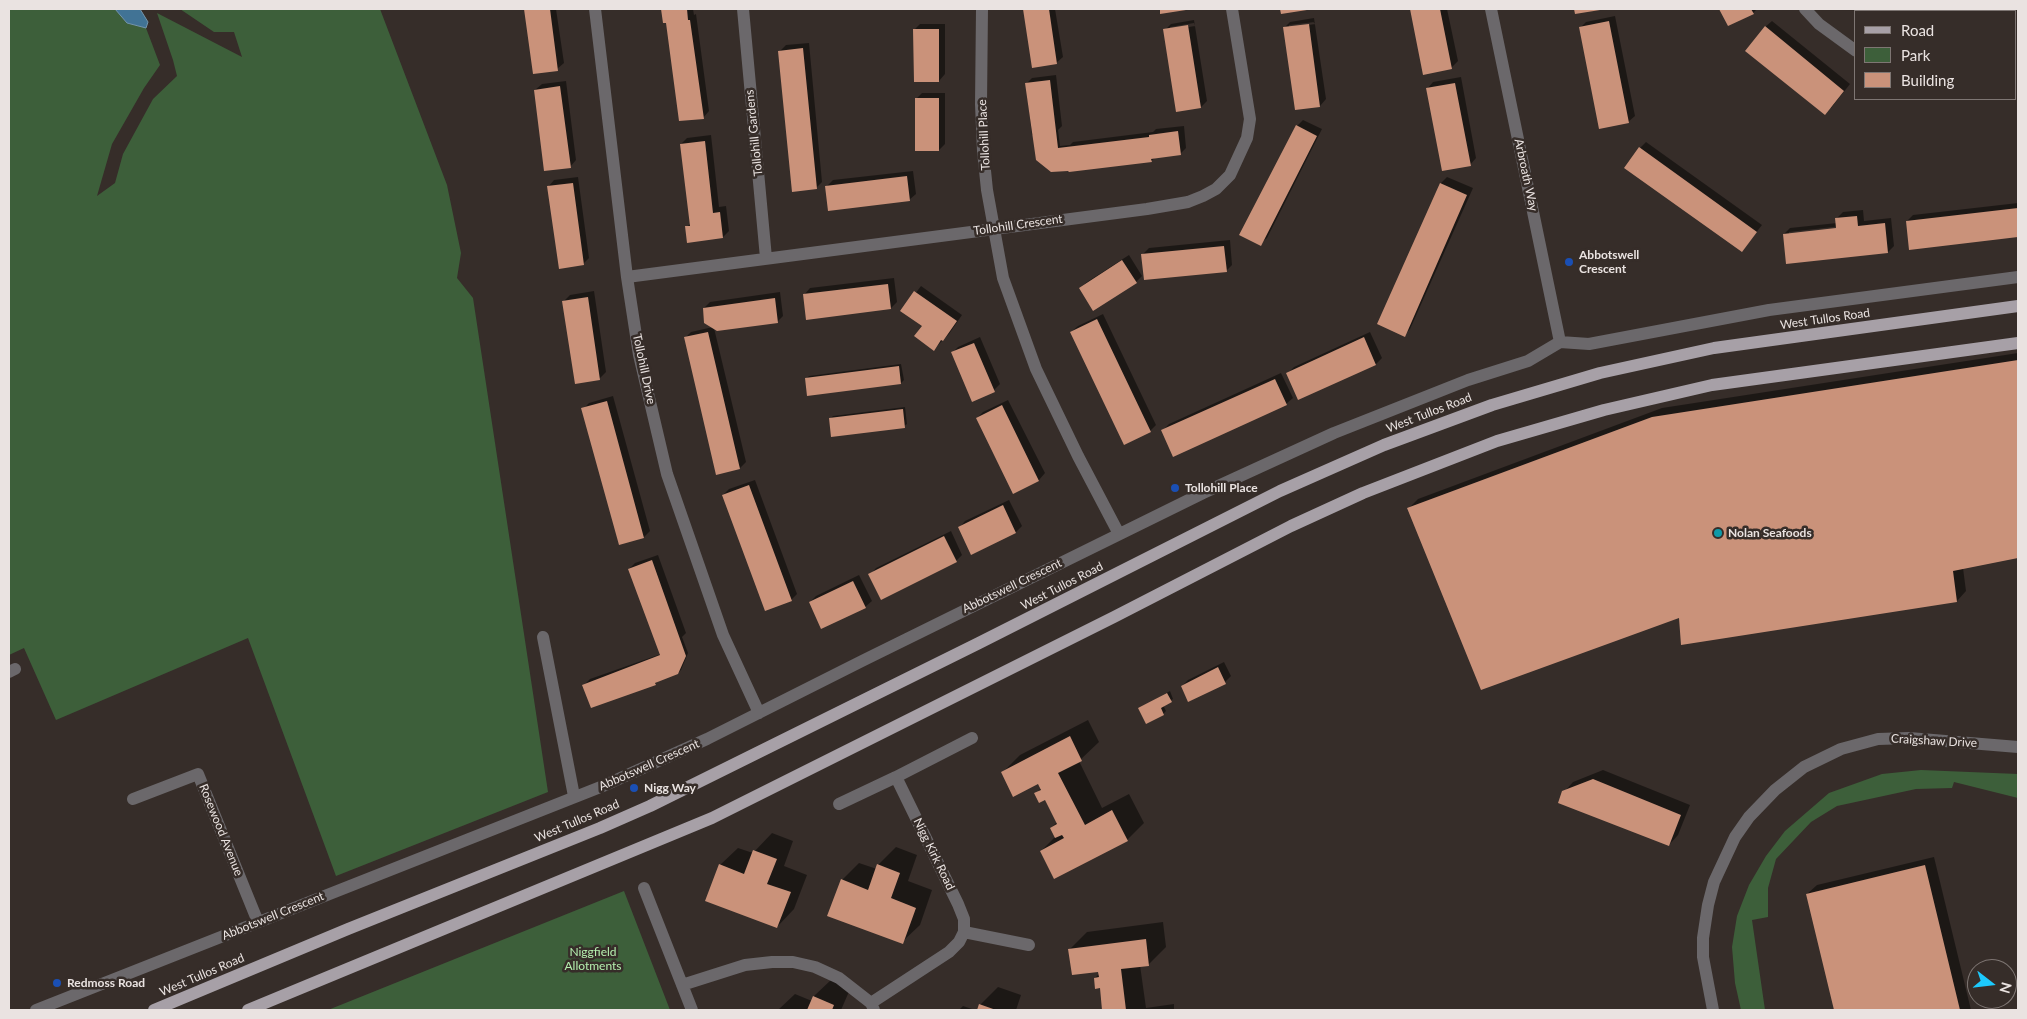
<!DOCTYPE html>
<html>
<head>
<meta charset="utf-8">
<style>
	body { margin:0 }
	#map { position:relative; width:2027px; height:1019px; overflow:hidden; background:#362d29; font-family:Lato,sans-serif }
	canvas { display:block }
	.frame { position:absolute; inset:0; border:10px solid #eae3e1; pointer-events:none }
	.legend { position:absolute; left:1854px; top:10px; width:162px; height:90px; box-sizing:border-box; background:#362d29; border:1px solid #7e7673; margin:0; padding:6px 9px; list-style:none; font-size:15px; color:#eae3e1 }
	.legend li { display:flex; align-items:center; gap:10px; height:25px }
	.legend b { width:25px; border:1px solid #7e7673 }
	.north { position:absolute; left:1967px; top:959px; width:50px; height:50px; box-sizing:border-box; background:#362d29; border:1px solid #7e7673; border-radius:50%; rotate:106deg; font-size:14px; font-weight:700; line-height:20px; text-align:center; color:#eae3e1 }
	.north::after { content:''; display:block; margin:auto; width:18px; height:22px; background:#1dc9fc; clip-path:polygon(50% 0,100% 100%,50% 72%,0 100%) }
</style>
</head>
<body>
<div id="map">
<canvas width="2027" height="1019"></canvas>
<div class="frame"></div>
<ul class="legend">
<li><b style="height:6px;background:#a7a0a7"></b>Road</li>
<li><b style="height:14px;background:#3d5f3a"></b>Park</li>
<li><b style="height:14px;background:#ca927a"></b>Building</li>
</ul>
<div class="north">N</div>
</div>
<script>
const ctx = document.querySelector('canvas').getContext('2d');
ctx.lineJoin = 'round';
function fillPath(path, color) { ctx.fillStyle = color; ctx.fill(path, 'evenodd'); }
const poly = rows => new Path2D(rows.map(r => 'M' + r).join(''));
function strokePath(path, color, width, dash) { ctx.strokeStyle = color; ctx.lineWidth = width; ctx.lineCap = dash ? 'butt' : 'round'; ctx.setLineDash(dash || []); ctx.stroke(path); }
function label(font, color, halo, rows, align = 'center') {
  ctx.font = font + ' Lato,sans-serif'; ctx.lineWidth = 5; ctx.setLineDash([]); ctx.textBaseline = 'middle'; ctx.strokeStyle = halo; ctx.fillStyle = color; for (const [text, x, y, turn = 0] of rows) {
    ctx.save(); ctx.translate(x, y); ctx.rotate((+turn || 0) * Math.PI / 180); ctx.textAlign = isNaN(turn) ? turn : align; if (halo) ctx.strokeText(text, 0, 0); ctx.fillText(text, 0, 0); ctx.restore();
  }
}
fillPath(poly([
	[9,9,115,9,127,23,146,28,160,65,144,88,112,144,97,196,115,183,123,154,153,99,177,76,173,60,157,13,242,57,234,32,214,32,180,9,380,9,447,185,461,253,457,278,473,298,548,792,336,876,248,638,56,720,24,648,9,655],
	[1921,770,2018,774,2018,798,1954,782,1952,788,1916,789,1837,806,1811,822,1776,859,1768,888,1768,917,1752,920,1765,1010,1741,1010,1735,983,1732,947,1737,916,1749,885,1766,856,1785,831,1829,793,1882,774],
	[624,891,670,1010,328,1010]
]), '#3d5f3a');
const water = poly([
	[115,9,140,9,148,22,146,28,127,23,115,9]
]);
fillPath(water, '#417395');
strokePath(water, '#7495ac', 1);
fillPath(poly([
	[525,9,556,9,564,63,557,69,534,73],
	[663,9,693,9,694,15,696,14,709,111,703,118,667,21,664,22],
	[1024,9,1055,9,1063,57,1056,63,1033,67],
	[1411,9,1447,9,1458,61,1452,67,1424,73],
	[1721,9,1757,9,1753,13,1728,24],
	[1615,16,1635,116,1628,122,1580,28,1586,22],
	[1314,18,1326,99,1320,106,1284,28,1290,22],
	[1315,22,1315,24,1289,28,1289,25],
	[1194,20,1207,101,1201,107,1165,30,1171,24],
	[1194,23,1195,26,1170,30,1170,27],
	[1772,21,1850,84,1831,108,1765,27],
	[920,24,945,24,945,74,939,81,914,30],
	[809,43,822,182,816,188,780,51,786,45],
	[1056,75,1062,126,1058,130,1060,146,1070,145,1073,142,1153,132,1156,129,1184,126,1186,148,1180,154,1156,157,1151,161,1070,171,1036,135,1032,135,1026,84,1032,78],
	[1461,77,1476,158,1470,165,1427,89,1433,82],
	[566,81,576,160,570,167,535,90,542,84],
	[922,93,945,93,945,144,939,150,916,99],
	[1303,120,1322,129,1267,238,1260,244,1297,126],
	[711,135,719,207,726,206,729,231,723,237,687,227,691,223,681,144,687,138],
	[1646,142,1762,225,1747,244,1640,148],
	[913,171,916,194,909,200,826,187,833,180],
	[578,177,589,258,583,264,548,187,554,180],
	[1447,177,1473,188,1410,329,1404,335,1441,183],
	[2018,203,2018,236,1910,249,1907,221,1913,215],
	[1863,210,1864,221,1891,218,1894,246,1888,252,1784,234,1790,228,1837,223,1837,218,1843,212],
	[1842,226,1843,229,1789,234,1789,232],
	[1230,240,1232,265,1226,271,1143,254,1149,248],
	[1129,255,1142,276,1136,282,1080,288,1087,282],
	[894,278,897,302,891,308,804,295,810,288],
	[921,286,962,315,949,334,934,349,923,326,902,311],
	[594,291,606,372,600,378,576,382,564,301,570,295],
	[780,292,783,316,777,322,714,328,746,462,740,468,685,338,691,332,713,327,704,308,710,302],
	[1103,314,1156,425,1150,431,1071,332,1078,326],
	[1370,332,1382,358,1376,364,1299,398,1288,373,1294,367],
	[980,337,1000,384,994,390,952,353,958,347],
	[2018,353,2018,557,1963,568,1966,591,1957,601,1680,617,1409,508,1418,499,1662,408],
	[901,364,904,380,901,383,808,395,806,379,809,376],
	[1281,373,1293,398,1286,404,1163,430,1169,424],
	[613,396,650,531,644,537,619,543,583,409,589,403],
	[1008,400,1045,473,1039,480,1014,492,977,418,983,412],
	[905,407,907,424,904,426,830,419,833,416],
	[755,480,797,594,791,600,723,495,729,489],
	[1009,500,1022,526,1016,532,959,528,965,521],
	[951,531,962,555,956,561,870,575,876,568],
	[658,555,686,633,682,637,688,653,681,670,678,673,659,680,655,684,592,707,584,685,590,679,661,654,629,569,635,563],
	[859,575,872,601,865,607,810,602,816,596],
	[1224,662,1231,676,1225,682,1182,686,1188,680],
	[1170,691,1173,699,1163,705,1166,711,1163,714,1140,708],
	[1088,720,1099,742,1079,761,1102,808,1129,794,1144,823,1127,840,1041,851,1056,836,1051,828,1057,822,1045,798,1036,794,1041,788,1038,782,1002,773,1020,755],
	[1603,770,1690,805,1678,835,1669,845,1564,792,1573,782],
	[772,833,793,841,784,866,807,875,794,909,777,927,720,865,738,848,753,853],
	[896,847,917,855,908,881,932,890,920,925,902,942,842,880,859,863,877,869,878,865],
	[1934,857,1971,1010,1835,1010,1807,894,1817,885],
	[1163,922,1166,947,1149,964,1140,965,1146,1008,1174,1004,1174,1010,1104,1010,1101,987,1095,978,1099,974,1099,970,1069,950,1087,932],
	[832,979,851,987,841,1010,778,1010,795,994,812,1001,814,996],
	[998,987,1021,995,1016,1010,978,1010,980,1005],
	[963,1006,975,1010,959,1010]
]), '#0007');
fillPath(poly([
	[524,9,550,9,558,71,533,74],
	[661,9,687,9,688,20,690,20,704,119,679,121,666,23,663,23],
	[1023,9,1049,9,1057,64,1032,68],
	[1160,9,1186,9,1186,10,1160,14],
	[1280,9,1307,9,1307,10,1281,14],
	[1410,9,1440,9,1452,69,1423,75],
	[1574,9,1600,9,1600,10,1575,14],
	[1719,9,1751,9,1754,14,1728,26],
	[1609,21,1629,123,1599,129,1579,27],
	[1309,24,1320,107,1295,110,1283,27],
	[1188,25,1201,108,1176,112,1163,29],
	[1765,26,1844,91,1825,115,1745,51],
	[913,29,939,29,939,82,914,82],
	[803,48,817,189,792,192,778,51],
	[1050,80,1058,148,1149,137,1149,135,1178,131,1181,155,1151,159,1152,162,1069,172,1068,171,1051,172,1036,160,1025,83],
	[1455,83,1471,166,1442,171,1426,88],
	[560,86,571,168,544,171,534,90],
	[915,98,939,98,939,151,915,151],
	[1296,125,1317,136,1261,246,1239,235],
	[705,141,713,213,720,212,723,238,687,243,685,226,690,226,680,144],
	[1639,147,1757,232,1742,252,1624,168],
	[907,176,910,201,828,211,825,186],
	[573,183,584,265,559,269,547,186],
	[1440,183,1467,195,1405,337,1377,324],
	[2018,208,2018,237,1909,250,1906,221],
	[1857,216,1858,226,1885,223,1888,253,1786,264,1783,234,1836,228,1835,218],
	[1224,246,1227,272,1144,280,1141,254],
	[1122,260,1137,283,1093,311,1079,288],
	[888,284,891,309,806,320,803,294],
	[914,291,957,321,943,341,941,340,934,351,914,336,922,326,900,311],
	[588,297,600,380,575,384,562,301],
	[775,298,778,323,717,331,704,323,703,308],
	[1097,319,1151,432,1124,445,1070,332],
	[708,332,740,469,716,475,684,337],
	[1364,337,1376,365,1298,400,1286,373],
	[974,343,995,392,972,402,951,352],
	[2018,360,2018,558,1953,571,1957,602,1681,645,1679,618,1481,690,1407,508,1652,417],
	[899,366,901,384,807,396,805,378],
	[1275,379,1287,405,1173,457,1161,430],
	[607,401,644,538,619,545,581,408],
	[1002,405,1039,481,1013,494,976,418],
	[903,409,905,428,831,437,829,418],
	[749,485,792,601,765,611,722,495],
	[1003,505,1016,533,971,555,958,527],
	[944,536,957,562,881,600,868,574],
	[652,560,686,656,678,674,655,683,656,685,591,708,582,685,660,655,628,569],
	[853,581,866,608,821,629,809,602],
	[1218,667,1226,684,1188,702,1181,686],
	[1167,693,1172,702,1161,708,1164,715,1146,724,1138,708],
	[1070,736,1082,761,1058,773,1085,825,1112,810,1128,841,1054,879,1040,851,1064,838,1062,835,1055,838,1050,828,1057,824,1045,800,1039,803,1034,793,1041,790,1038,784,1013,797,1001,772],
	[1593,779,1681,815,1669,846,1558,803,1562,791],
	[753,850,777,859,767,884,791,892,777,928,705,901,719,864,744,874],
	[877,864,900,873,891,898,916,908,903,944,827,916,841,879,868,890],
	[1925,865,1960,1010,1834,1010,1806,894],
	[1146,939,1149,966,1121,969,1126,1010,1102,1010,1100,988,1095,989,1094,978,1099,977,1098,972,1072,975,1068,949],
	[813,996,834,1005,832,1010,807,1010],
	[979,1004,996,1010,977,1010]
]), '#ca927a');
strokePath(poly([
	[595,9,627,277,639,355,667,474,723,635,759,713],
	[743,9,766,258],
	[982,9,981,104,983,151,987,190,1003,278,1036,369,1078,456,1119,534],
	[1491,9,1560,342],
	[1805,9,1819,24,1856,51],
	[627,277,1147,209,1188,202,1203,196,1216,189,1230,175,1247,138,1250,119,1232,9],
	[543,637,574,796],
	[9,672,15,669],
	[133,799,198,774,258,922],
	[839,804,896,777,972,738],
	[644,888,692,1010],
	[964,932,1029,945],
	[682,985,745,965,772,962,793,962,815,967,839,978,871,1003,874,1010],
	[871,1003,949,952,959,942,964,932,964,919,958,904,896,777],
	[36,1010,603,786,707,739,864,660,1203,493,1334,433,1468,380,1528,361,1560,342,1589,344,1769,310,2018,277],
	[1713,1010,1703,957,1703,938,1708,905,1714,882,1735,837,1749,817,1775,790,1804,767,1841,749,1878,739,1909,738,2018,747]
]), '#6b686b', 12);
strokePath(poly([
	[154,1010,348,929,600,828,650,806,979,643,1280,491,1384,445,1492,405,1600,373,1714,348,2018,306],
	[248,1010,712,818,1114,617,1291,526,1363,493,1497,441,1604,410,1712,385,2018,343]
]), '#a7a0a7', 12);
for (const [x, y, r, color] of [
	[1569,262,5,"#1a4fb4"],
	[1175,488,5,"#1a4fb4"],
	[1718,533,5,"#0f9aa8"],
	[634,788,5,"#1a4fb4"],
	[57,983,5,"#1a4fb4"]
]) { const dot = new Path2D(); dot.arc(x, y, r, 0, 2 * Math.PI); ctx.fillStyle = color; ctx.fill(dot); strokePath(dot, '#362d29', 2); }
label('12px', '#eae3e1', '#362d29', [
	["Tollohill Gardens",754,133,-96],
	["Tollohill Place",984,135,-93],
	["Arbroath Way",1526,175,78],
	["Tollohill Crescent",1018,225,-8],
	["West Tullos Road",1825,319,-8],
	["Tollohill Drive",644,369,78],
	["West Tullos Road",1429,413,-21],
	["Abbotswell Crescent",1012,586,-26],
	["West Tullos Road",1062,586,-27],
	["Craigshaw Drive",1934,741,3],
	["Abbotswell Crescent",649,765,-24],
	["West Tullos Road",577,821,-23],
	["Rosewood Avenue",221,830,68],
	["Nigg Kirk Road",934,854,64],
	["Abbotswell Crescent",273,916,-22],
	["West Tullos Road",202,975,-23]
]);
label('bold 12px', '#eae3e1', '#362d29', [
	["Abbotswell",1579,255],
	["Crescent",1579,269],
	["Tollohill Place",1185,488],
	["Nolan Seafoods",1728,533],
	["Nigg Way",644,788],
	["Redmoss Road",67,983]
], 'left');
label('12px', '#b4efae', '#362d29', [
	["Niggfield",593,952],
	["Allotments",593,966]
]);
</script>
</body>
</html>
